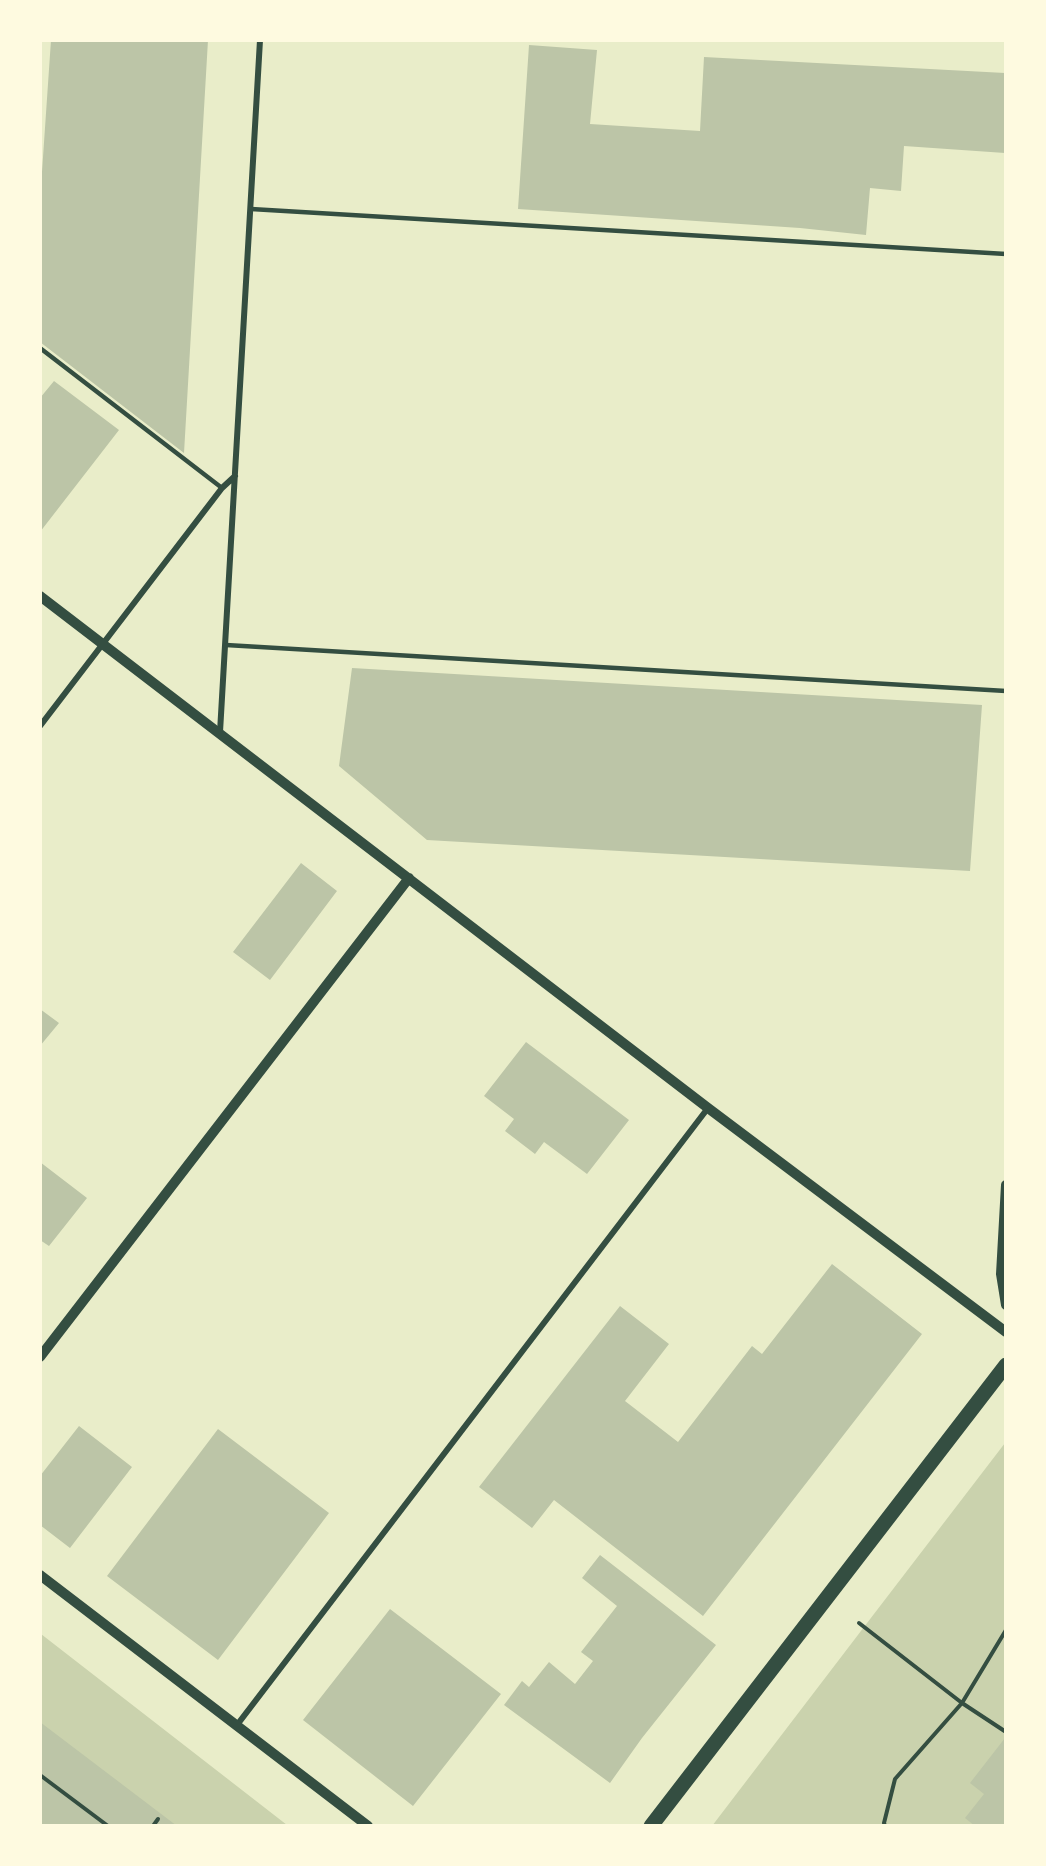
<!DOCTYPE html>
<html>
<head>
<meta charset="utf-8">
<style>
	body { margin:0 }
	#map { position:relative; width:1046px; height:1866px; overflow:hidden; background:#e9edc9; font-family:"Work Sans",sans-serif }
	canvas { display:block }
	.frame { position:absolute; inset:0; border:42px solid #fefae0; pointer-events:none }
</style>
</head>
<body>
<div id="map">
<canvas width="1046" height="1866"></canvas>
<div class="frame"></div>
</div>
<script>
const ctx = document.querySelector('canvas').getContext('2d');
ctx.lineJoin = 'round';
function fillPath(path, color) { ctx.fillStyle = color; ctx.fill(path, 'evenodd'); }
const poly = rows => new Path2D(rows.map(r => 'M' + r).join(''));
function strokePath(path, color, width, dash) { ctx.strokeStyle = color; ctx.lineWidth = width; ctx.lineCap = dash ? 'butt' : 'round'; ctx.setLineDash(dash || []); ctx.stroke(path); }
fillPath(poly([
	[1005,1443,1005,1825,712,1826,864,1627],
	[41,1634,287,1825,41,1825]
]), '#cad2ad');
fillPath(poly([
	[51,40,208,40,184,453,40,342,40,201],
	[529,45,597,50,590,124,700,131,704,57,1005,73,1005,153,904,146,901,191,870,188,866,235,800,228,518,209],
	[54,381,119,430,40,532,40,398],
	[352,668,982,705,970,871,427,840,339,766],
	[301,863,337,891,270,980,233,952],
	[40,1009,59,1023,40,1046],
	[526,1042,629,1120,587,1174,544,1142,535,1154,505,1131,514,1119,484,1096],
	[40,1162,87,1198,49,1246,40,1240],
	[832,1264,922,1334,703,1616,554,1500,532,1528,479,1487,620,1306,669,1344,625,1401,678,1442,752,1346,762,1354],
	[79,1426,132,1467,70,1548,40,1525,40,1476],
	[218,1429,329,1513,218,1660,107,1576],
	[600,1555,716,1645,642,1738,610,1783,504,1705,522,1681,529,1687,549,1662,575,1684,593,1661,581,1652,617,1606,582,1578],
	[390,1609,501,1694,413,1806,303,1720],
	[40,1722,177,1826,40,1826],
	[1005,1738,1005,1826,975,1826,965,1818,984,1794,970,1783]
]), '#bcc5a7');
strokePath(poly([
	[859,1623,962,1703,1006,1732],
	[40,1775,108,1826],
	[153,1826,158,1819],
	[885,1826,884,1823,895,1779,962,1703,1006,1630]
]), '#344e41', 4);
strokePath(poly([
	[251,209,1006,254],
	[40,348,222,488],
	[226,645,1006,691]
]), '#344e41', 4.5);
strokePath(poly([
	[40,726,222,488,235,476],
	[220,732,260,40],
	[237,1725,708,1108]
]), '#344e41', 6);
strokePath(poly([
	[40,596,708,1108,1006,1332],
	[1006,1185,1001,1274,1006,1305],
	[40,1357,409,878],
	[40,1575,368,1826]
]), '#344e41', 10);
strokePath(poly([
	[651,1826,1006,1365]
]), '#344e41', 15);
</script>
</body>
</html>
